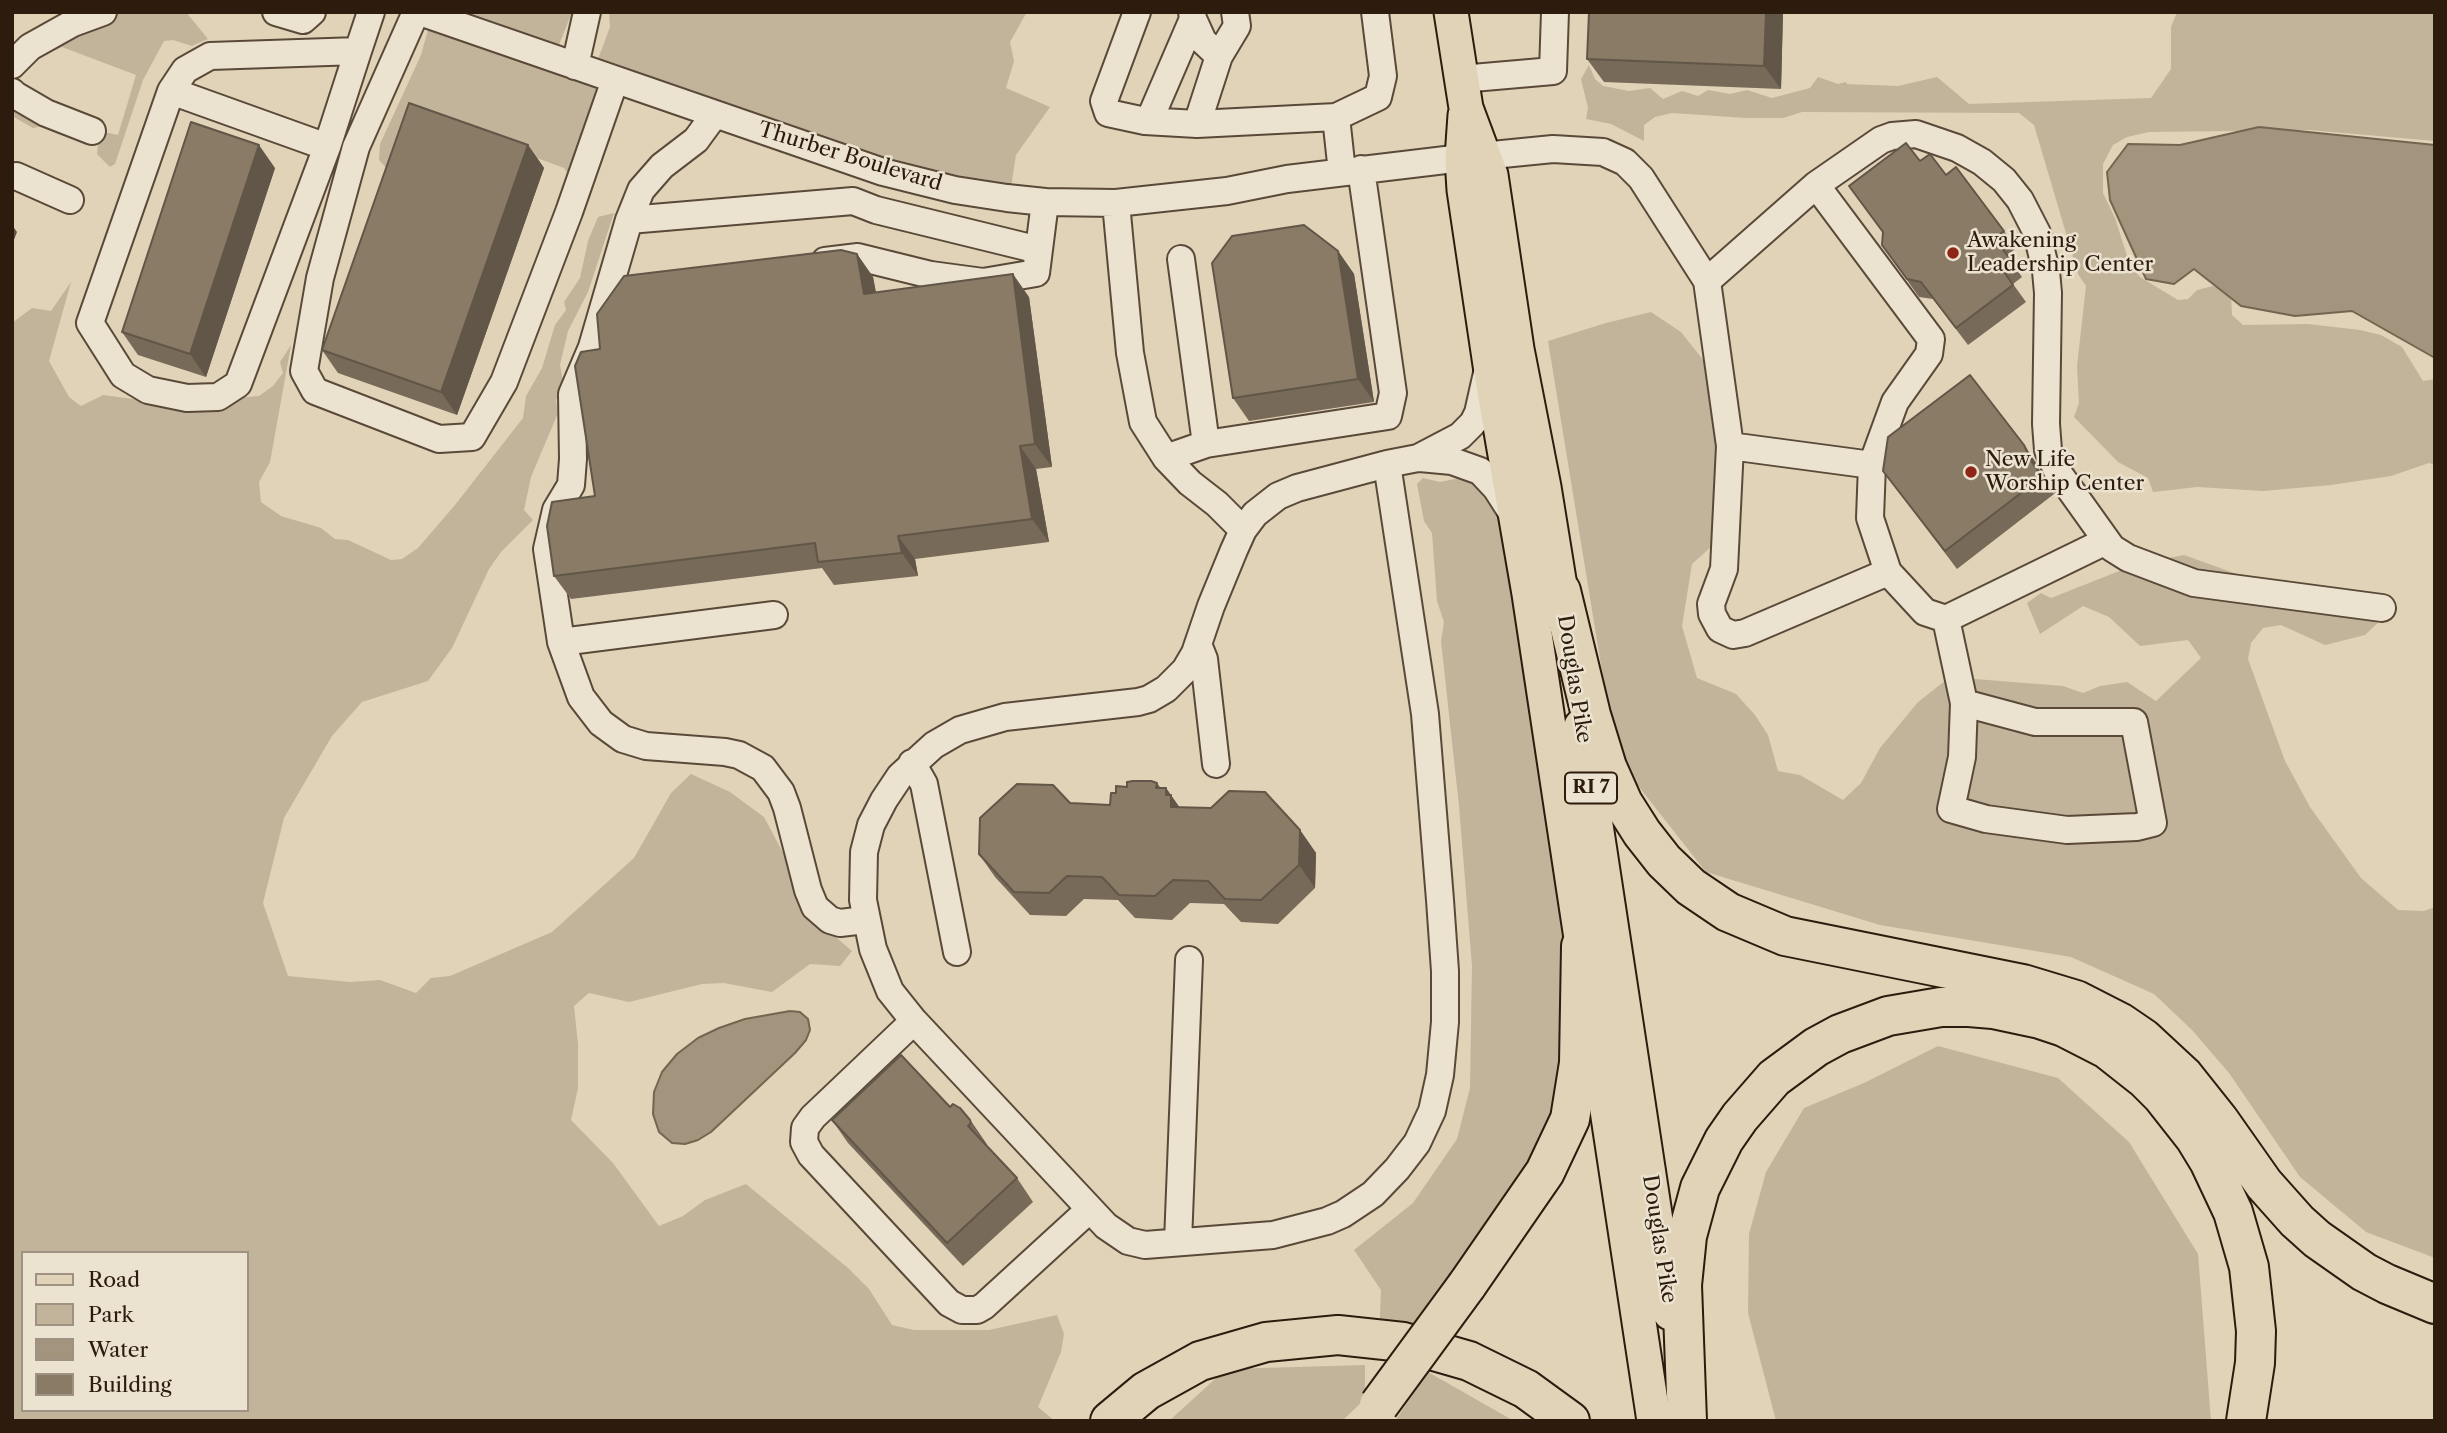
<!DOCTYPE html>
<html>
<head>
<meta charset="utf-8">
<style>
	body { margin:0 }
	#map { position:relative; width:2447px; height:1433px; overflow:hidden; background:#e0d3b7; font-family:"Libre Caslon Text",serif }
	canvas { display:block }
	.frame { position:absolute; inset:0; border:14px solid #2d1b0e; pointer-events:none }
	.legend { position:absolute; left:21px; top:1251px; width:228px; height:161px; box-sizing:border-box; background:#ebe2d0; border:2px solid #9f9282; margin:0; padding:9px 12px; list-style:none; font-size:21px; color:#2d1b0e }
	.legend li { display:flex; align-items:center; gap:14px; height:35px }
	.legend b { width:35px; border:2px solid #9f9282 }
</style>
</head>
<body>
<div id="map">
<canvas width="2447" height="1433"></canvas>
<div class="frame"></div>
<ul class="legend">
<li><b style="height:9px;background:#e0d3b7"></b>Road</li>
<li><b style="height:19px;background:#c2b49a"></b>Park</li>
<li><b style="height:19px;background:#a3947e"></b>Water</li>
<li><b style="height:19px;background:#8a7b66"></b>Building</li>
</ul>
</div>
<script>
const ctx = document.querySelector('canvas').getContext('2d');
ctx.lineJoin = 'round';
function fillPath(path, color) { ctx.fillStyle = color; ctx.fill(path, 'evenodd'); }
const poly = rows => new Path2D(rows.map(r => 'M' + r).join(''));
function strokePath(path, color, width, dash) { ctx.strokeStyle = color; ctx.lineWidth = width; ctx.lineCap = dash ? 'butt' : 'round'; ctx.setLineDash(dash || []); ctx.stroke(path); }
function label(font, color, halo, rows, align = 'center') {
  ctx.font = font + ' "Libre Caslon Text",serif'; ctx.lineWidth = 5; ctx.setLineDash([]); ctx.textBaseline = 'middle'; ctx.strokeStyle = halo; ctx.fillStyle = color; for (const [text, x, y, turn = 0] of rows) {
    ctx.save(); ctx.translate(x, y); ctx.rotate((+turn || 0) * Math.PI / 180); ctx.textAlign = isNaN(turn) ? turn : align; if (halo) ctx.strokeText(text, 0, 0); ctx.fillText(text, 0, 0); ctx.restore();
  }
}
fillPath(poly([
	[77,12,186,12,208,39,192,46,173,40,164,41,143,80,115,164,110,167,97,154,98,145,92,140,48,125,33,128,12,116,12,102,44,119,118,135,136,75,62,47,38,58,33,48],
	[461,12,572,12,555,55,595,67,610,27,609,12,1027,12,1010,42,1014,61,1006,88,1050,107,1016,155,1010,194,983,192,616,78,572,179,564,168,442,123,400,183,379,160,380,144,421,55,432,15],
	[2177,12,2435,12,2435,141,2309,130,2149,132,2127,137,2113,145,2103,164,2103,193,2115,218,2130,265,2140,277,2178,300,2188,299,2197,290,2213,286,2231,296,2232,315,2243,325,2308,324,2360,330,2381,335,2402,347,2423,381,2435,379,2435,465,2429,463,2391,476,2331,485,2263,491,2197,487,2153,492,2148,478,2118,462,2074,417,2079,403,2077,366,2086,286,2078,274,2034,125,2019,113,1802,112,1783,118,1746,118,1672,113,1655,117,1644,125,1644,141,1611,124,1586,119,1588,108,1581,79,1589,65,1595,79,1603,86,1629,91,1650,88,1663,99,1682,91,1698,96,1708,90,1730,94,1747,90,1772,98,1810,88,1818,77,1838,84,1846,82,1847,84,1898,86,1937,77,1969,104,2151,98,2171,69,2171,27],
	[614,213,588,292,568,331,560,365,563,381,556,401,558,413,531,477,524,510,533,520,501,552,489,569,452,648,428,681,362,702,332,736,284,818,263,903,288,976,350,982,380,980,416,993,431,978,450,976,552,932,634,858,671,793,691,774,730,792,764,817,791,868,808,913,852,951,840,966,810,964,772,992,724,983,702,984,629,1002,589,993,574,1006,578,1044,578,1088,571,1120,613,1163,659,1226,683,1216,705,1200,746,1184,848,1268,869,1289,892,1325,914,1330,989,1330,1057,1315,1064,1334,1061,1352,1038,1407,1055,1421,12,1421,12,323,32,308,51,311,71,282,49,361,69,397,81,406,103,395,171,404,259,396,273,386,283,373,280,362,291,345,270,462,259,482,261,502,281,516,321,528,335,539,348,540,391,560,402,559,418,548,455,505,523,418,526,396,542,368,555,325,566,310,564,302,580,278,588,241,598,217],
	[23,1253,247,1253,247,1410,23,1410],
	[1651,312,1681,332,1708,366,1718,385,1721,538,1692,564,1682,626,1697,678,1736,694,1755,715,1768,735,1778,771,1800,775,1843,800,1861,783,1880,748,1918,702,1950,677,2063,686,2083,693,2100,686,2127,682,2156,701,2201,658,2188,640,2140,646,2109,617,2083,606,2040,634,2027,603,2041,593,2051,598,2137,564,2184,555,2298,596,2387,614,2365,635,2325,645,2281,625,2263,628,2251,643,2248,659,2285,761,2310,807,2361,878,2398,910,2424,911,2435,907,2435,1258,2366,1232,2300,1177,2229,1073,2192,1030,2154,994,2071,957,1880,925,1706,872,1628,773,1608,708,1548,341,1606,323],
	[1495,471,1575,1007,1570,1104,1419,1346,1379,1339,1381,1290,1354,1250,1413,1203,1457,1139,1470,1088,1472,966,1459,806,1441,641,1444,622,1437,601,1432,533,1424,521,1417,484,1423,478,1440,482],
	[1938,1046,2058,1078,2129,1142,2198,1254,2211,1421,1776,1421,1748,1313,1749,1234,1766,1172,1804,1108,1864,1083],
	[1365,1365,1365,1399,1342,1421,1169,1421,1226,1369],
	[1428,1372,1514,1421,1395,1421]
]), '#c2b49a');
const water = poly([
	[2259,127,2435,145,2435,358,2352,311,2295,316,2241,306,2194,269,2174,284,2146,279,2110,200,2107,172,2128,144,2180,145,2259,127],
	[790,1011,800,1012,808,1019,810,1030,806,1040,795,1053,711,1132,698,1140,685,1144,672,1143,659,1132,653,1114,654,1092,662,1072,677,1054,698,1038,719,1028,745,1019,790,1011]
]);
fillPath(water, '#a3947e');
strokePath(water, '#746451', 2);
const minor = poly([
	[276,12,303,20,312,12],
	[416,12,356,147,320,278,304,371,315,391,439,439,472,437,504,382,569,212,615,80],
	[420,12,883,172,955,190,1007,198,1045,202,1116,203,1227,191,1287,179,1462,158,1553,149,1603,152,1625,162,1641,178,1707,281,1730,446,1724,569,1711,604,1712,614,1720,629,1733,635,1745,633,1888,572,1925,612,1946,619,2106,541],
	[1137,12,1104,101,1108,113,1145,121,1197,124,1336,117,1378,97,1383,76,1375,12],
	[1192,12,1193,19,1203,41,1219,56,1197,124],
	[358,51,210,56,185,70,171,91,327,147,358,51,371,12],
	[1219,56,1237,26,1235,12],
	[12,65,30,47,73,23,103,12],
	[575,66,587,12],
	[1461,79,1553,71,1555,12],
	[171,91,90,323,123,375,148,390,187,398,218,397,238,384,327,147],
	[12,92,15,95,46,113,92,131],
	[715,114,696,140,662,166,641,190,629,220,592,347,572,394,573,459,571,485,556,510,547,549,561,642,581,697,601,723,623,739,646,746,725,752,739,755,763,768,781,792,787,808,808,890,815,907,830,920,840,923,865,920],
	[1336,117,1342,172],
	[1149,121,1193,19],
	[16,176,70,200],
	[1816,185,1931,339,1929,354,1895,402,1872,465,1870,518,1888,572],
	[1116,203,1130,353,1143,422,1166,458,1190,483,1217,504,1243,530],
	[629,220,853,201,876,210,1039,250],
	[1181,259,1206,444],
	[825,261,858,257,931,275,983,282,1036,273,1045,202],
	[1707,281,1816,185,1881,140,1892,136,1916,134,1957,148,1982,162,2004,180,2020,200,2037,233,2046,271,2048,293,2046,424,2048,450,2057,471,2112,548,2128,558,2194,583,2382,608],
	[1730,446,1872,465],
	[1166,458,1206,444,1388,416,1393,393,1361,169],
	[1420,458,1452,461,1480,471,1496,488,1512,513],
	[1387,464,1425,714,1440,900,1445,971,1445,1022,1440,1075,1432,1111,1417,1143,1397,1169,1373,1194,1343,1214,1327,1221,1273,1235,1145,1245,1128,1241,1106,1226,914,1021,890,991,873,949,863,900,864,852,871,825,884,800,900,776,934,745,960,730,1005,717,1138,702,1149,699,1166,689,1185,670,1195,653,1211,606,1234,550,1243,530,1255,514,1278,496,1297,488,1387,464,1418,458,1460,436,1473,423,1478,413,1487,373],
	[1946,619,1964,703,2035,722,2134,722,2153,823,2137,827,2067,830,1986,819,1951,809,1962,757,1964,703],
	[561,642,774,615],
	[1198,644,1204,659,1216,764],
	[912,763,924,784,957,952],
	[914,1021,813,1117,805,1128,804,1142,811,1155,949,1303,962,1310,977,1310,984,1306,1090,1209],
	[1178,1242,1189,960]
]);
const major = poly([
	[1451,12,1466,108,1491,175,1517,349,1544,487,1565,617],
	[1465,115,1462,158,1464,190,1493,385,1529,594,1654,1421],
	[1581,726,1670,1313]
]);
const highway = poly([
	[1561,591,1591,715,1607,767,1623,803,1642,833,1664,861,1691,887,1728,912,1785,936,2023,984,2076,1000,2121,1023,2143,1038,2184,1076,2219,1120,2264,1184,2297,1221,2317,1239,2364,1272,2387,1284,2435,1304],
	[1467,1285,1545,1172,1570,1119,1579,1063,1581,946],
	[1110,1421,1146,1391,1200,1361,1266,1342,1338,1335,1403,1342,1469,1361,1526,1389,1570,1421],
	[1687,1421,1682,1285,1687,1236,1700,1188,1724,1140,1740,1117,1774,1078,1816,1047,1840,1034,1888,1016,1941,1007,1969,1007,1993,1009,2040,1019,2064,1027,2107,1049,2145,1079,2162,1096,2195,1138,2209,1161,2233,1212,2249,1267,2256,1331,2255,1363,2246,1421]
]);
strokePath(minor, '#5a4938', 30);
strokePath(major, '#2d1b0e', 37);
strokePath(highway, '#2d1b0e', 42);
strokePath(minor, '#ebe2d0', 26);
strokePath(major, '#e0d3b7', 33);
strokePath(highway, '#e0d3b7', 38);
const highwayBridge = poly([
	[1379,1405,1467,1285]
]);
strokePath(highwayBridge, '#2d1b0e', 42, []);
strokePath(highwayBridge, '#e0d3b7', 38);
fillPath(poly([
	[1589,12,1783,12,1781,89,1604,82,1587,59],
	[528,145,544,168,457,415,338,373,322,350],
	[1920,161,1946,175,2004,231,2016,248,2007,256,2022,277,2013,284,2026,302,1968,345,1933,299,1919,297,1882,245,1883,233,1849,186],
	[275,168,206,377,138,355,122,332],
	[1338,251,1354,274,1374,402,1249,421,1233,398],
	[857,254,873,277,876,292,1029,297,1052,467,1036,469,1049,542,915,559,918,576,834,585,822,568,571,599,554,576,595,496,600,349],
	[2024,445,2036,463,2044,479,2054,494,1957,569,1883,471],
	[1127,787,1166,788,1179,807,1300,830,1316,853,1315,888,1278,924,1241,922,1224,904,1190,903,1172,920,1135,918,1118,900,1084,899,1066,916,1030,915,995,877,979,854,1070,803,1110,805,1116,793],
	[950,1107,970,1120,986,1143,987,1147,1017,1178,1033,1202,963,1266,848,1143,832,1120]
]), '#776a58');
fillPath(poly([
	[1766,12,1783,12,1781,89,1764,66],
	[259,145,275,168,206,377,190,354],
	[528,145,544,168,457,415,441,392],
	[12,225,17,232,12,245],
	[1338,251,1354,274,1374,402,1358,379],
	[857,254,873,277,880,317,864,294],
	[1013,274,1029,297,1052,467,1035,444],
	[2024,445,2036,463,2044,480,2032,462],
	[1020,446,1036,469,1049,542,1032,519],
	[898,536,915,559,918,576,902,553],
	[1157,783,1171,803,1166,795,1166,788,1187,818,1187,830,1156,788],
	[1300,830,1316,853,1315,888,1299,865],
	[970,1120,986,1143,988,1146,971,1123]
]), '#615647');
const building = poly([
	[1589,12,1766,12,1764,66,1587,59,1589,12],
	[409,103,528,145,441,392,322,350,409,103],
	[191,122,259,145,190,354,122,332,191,122],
	[1906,143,1920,161,1930,154,1946,175,1956,167,2004,231,1994,238,2010,259,2000,266,2013,285,1956,328,1921,282,1907,279,1882,245,1883,232,1849,186,1906,143],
	[1304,225,1338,251,1358,379,1233,398,1212,263,1232,236,1304,225],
	[841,250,857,254,864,294,1013,274,1035,444,1020,446,1032,519,898,536,902,553,818,562,815,543,554,576,547,526,552,502,595,496,575,366,581,352,600,349,597,314,624,276,841,250],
	[1970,375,2024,445,2032,462,2042,477,1945,551,1883,471,1888,437,1970,375],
	[1133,781,1151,781,1157,783,1156,788,1166,788,1166,795,1171,795,1171,807,1211,808,1229,791,1265,792,1300,830,1299,865,1261,900,1225,899,1208,881,1173,880,1155,896,1119,895,1102,877,1067,876,1049,893,1014,892,979,854,980,818,1017,784,1053,785,1070,803,1110,805,1111,793,1116,793,1116,786,1127,787,1127,782,1133,781],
	[901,1055,950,1107,953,1104,960,1108,970,1120,971,1123,968,1126,1017,1178,947,1243,832,1120,901,1055]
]);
fillPath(building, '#8a7b66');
strokePath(building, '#615647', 2);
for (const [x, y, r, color] of [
	[1953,253,7,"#8f2418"],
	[1971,472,7,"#8f2418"]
]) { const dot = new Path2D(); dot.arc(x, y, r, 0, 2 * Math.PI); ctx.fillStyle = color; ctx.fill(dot); strokePath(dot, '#ebe2d0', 2.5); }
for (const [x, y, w] of [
	[1591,788,52]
]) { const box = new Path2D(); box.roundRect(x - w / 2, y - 15.5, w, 31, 5); ctx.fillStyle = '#ebe2d0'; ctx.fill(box); strokePath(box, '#2d1b0e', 2); }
label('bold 19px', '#2d1b0e', null, [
	["RI 7",1591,788]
]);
label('21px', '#2d1b0e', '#ebe2d0', [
	["Thurber Boulevard",850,157,17],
	["Douglas Pike",1574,679,81],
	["Douglas Pike",1659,1239,81]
]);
label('21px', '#2d1b0e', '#ebe2d0', [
	["Awakening",1967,241],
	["Leadership Center",1967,265],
	["New Life",1985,460],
	["Worship Center",1985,484]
], 'left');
</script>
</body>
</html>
